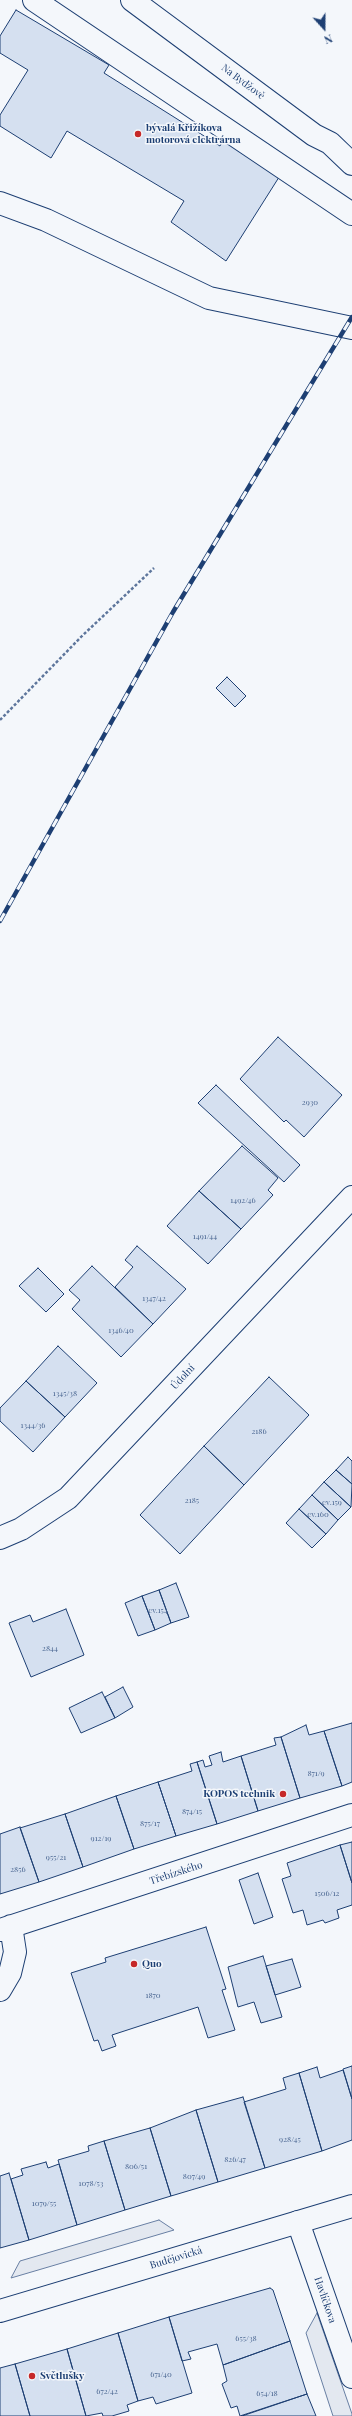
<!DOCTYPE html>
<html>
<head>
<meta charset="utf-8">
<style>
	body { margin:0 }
	#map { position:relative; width:352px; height:2416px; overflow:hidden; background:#f4f7fb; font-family:"Playfair Display",serif }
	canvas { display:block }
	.north { position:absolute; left:304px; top:8px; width:40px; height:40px; -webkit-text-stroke:3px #f4f7fb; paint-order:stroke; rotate:159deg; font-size:11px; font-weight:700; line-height:16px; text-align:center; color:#1d3f73 }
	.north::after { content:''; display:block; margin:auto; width:14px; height:18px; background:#1d3f73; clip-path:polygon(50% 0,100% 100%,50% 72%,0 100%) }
</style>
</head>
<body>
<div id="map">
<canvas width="352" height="2416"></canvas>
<div class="north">N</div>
</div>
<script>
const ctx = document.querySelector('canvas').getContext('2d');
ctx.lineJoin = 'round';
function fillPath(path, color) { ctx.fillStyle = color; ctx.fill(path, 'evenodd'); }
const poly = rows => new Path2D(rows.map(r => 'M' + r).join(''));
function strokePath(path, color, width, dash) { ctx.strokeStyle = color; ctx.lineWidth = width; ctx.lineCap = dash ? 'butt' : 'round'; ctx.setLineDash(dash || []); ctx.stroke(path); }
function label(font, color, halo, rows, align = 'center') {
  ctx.font = font + ' "Playfair Display",serif'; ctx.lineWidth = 3; ctx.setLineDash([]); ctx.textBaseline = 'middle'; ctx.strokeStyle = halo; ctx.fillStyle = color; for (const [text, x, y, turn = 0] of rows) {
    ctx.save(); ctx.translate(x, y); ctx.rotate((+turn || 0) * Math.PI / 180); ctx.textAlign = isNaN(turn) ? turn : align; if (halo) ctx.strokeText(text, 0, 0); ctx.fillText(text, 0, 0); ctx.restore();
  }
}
const parking = poly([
	[159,2220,174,2230,11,2278,20,2261,159,2220],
	[317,2313,352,2414,352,2416,333,2416,306,2333,317,2313]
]);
fillPath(parking, '#e3e8f0');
strokePath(parking, '#687fa3', 1);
const building = poly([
	[16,10,109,65,104,73,220,146,224,138,281,174,226,261,171,222,184,201,67,131,51,158,0,126,0,115,28,70,0,53,0,36,16,10],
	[227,677,246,696,235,707,216,688,227,677],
	[278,1037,342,1095,304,1137,286,1120,284,1122,240,1079,278,1037],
	[216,1085,300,1165,284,1182,198,1103,216,1085],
	[242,1146,278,1178,268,1190,273,1195,241,1229,199,1191,242,1146],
	[199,1191,241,1229,208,1264,167,1226,199,1191],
	[137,1246,186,1289,153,1324,115,1287,133,1267,125,1260,137,1246],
	[92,1266,153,1324,121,1357,72,1309,80,1300,69,1290,92,1266],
	[38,1268,64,1294,46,1312,19,1286,38,1268],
	[58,1346,97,1383,65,1417,26,1381,58,1346],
	[269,1377,309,1415,244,1485,204,1446,269,1377],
	[26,1381,65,1417,33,1452,0,1421,0,1408,26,1381],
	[204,1446,244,1485,180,1554,140,1515,204,1446],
	[348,1457,352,1461,352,1484,336,1470,348,1457],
	[336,1470,352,1484,351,1507,324,1482,336,1470],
	[324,1482,351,1507,338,1520,312,1495,324,1482],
	[312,1495,338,1520,326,1534,299,1509,312,1495],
	[299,1509,326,1534,312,1548,286,1523,299,1509],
	[176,1583,189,1617,171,1623,159,1590,176,1583],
	[159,1590,171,1623,155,1630,142,1596,159,1590],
	[142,1596,155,1630,138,1636,125,1603,142,1596],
	[66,1609,84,1655,31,1677,9,1623,30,1615,33,1622,66,1609],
	[123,1687,133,1707,115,1718,105,1697,123,1687],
	[102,1692,115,1718,81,1733,69,1708,102,1692],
	[352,1723,352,1782,342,1786,324,1731,352,1723],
	[306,1725,309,1735,324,1731,342,1786,300,1798,281,1737,306,1725],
	[281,1737,300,1798,258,1811,241,1756,276,1745,274,1738,281,1737],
	[221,1752,223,1762,241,1756,258,1811,217,1824,197,1762,203,1760,205,1767,212,1765,209,1756,221,1752],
	[197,1762,217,1824,176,1836,158,1782,192,1771,190,1764,197,1762],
	[158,1782,176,1836,134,1849,116,1796,158,1782],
	[116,1796,134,1849,83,1867,65,1814,116,1796],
	[65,1814,83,1867,39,1882,20,1828,65,1814],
	[20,1827,39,1882,0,1894,0,1834,20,1827],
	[352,1842,352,1883,340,1845,352,1842],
	[340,1845,352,1883,352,1905,337,1910,339,1918,325,1923,323,1920,307,1925,303,1910,293,1913,282,1879,291,1876,287,1863,340,1845],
	[258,1873,273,1917,254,1924,239,1880,258,1873],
	[206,1927,226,1989,222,1990,235,2030,208,2038,198,2007,112,2035,116,2046,102,2051,98,2040,94,2041,71,1973,106,1962,105,1958,206,1927],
	[263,1956,282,2017,261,2023,254,2002,238,2007,228,1967,263,1956],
	[292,1959,301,1987,275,1995,266,1966,292,1959],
	[352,2066,352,2099,343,2069,352,2066],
	[317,2067,320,2078,343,2070,352,2099,352,2140,322,2151,299,2073,317,2067],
	[299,2073,322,2151,265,2168,244,2102,286,2089,283,2078,299,2073],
	[243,2097,265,2168,218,2182,196,2110,243,2097],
	[196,2110,218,2182,171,2196,150,2128,196,2110],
	[150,2128,171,2196,125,2210,104,2141,150,2128],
	[104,2141,125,2210,77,2225,58,2160,89,2151,88,2146,104,2141],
	[46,2162,48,2168,59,2164,77,2225,29,2240,11,2179,23,2175,21,2169,46,2162],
	[9,2173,29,2240,0,2248,0,2176,9,2173],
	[270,2288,273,2290,290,2341,223,2365,217,2344,188,2352,191,2359,182,2361,169,2317,270,2288],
	[169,2317,192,2393,156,2404,153,2397,138,2401,118,2333,169,2317],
	[118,2333,138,2401,127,2405,129,2411,112,2416,103,2416,102,2413,86,2416,67,2349,118,2333],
	[290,2341,307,2394,240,2416,237,2406,231,2408,222,2384,227,2381,223,2365,290,2341],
	[67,2349,86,2416,30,2416,15,2364,67,2349],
	[15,2364,30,2416,0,2416,0,2368,15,2364],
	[307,2394,316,2416,242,2416,307,2394]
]);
fillPath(building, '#d5e0f0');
strokePath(building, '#1d3f73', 1);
const minor = poly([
	[34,0,352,214],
	[132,0,314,135,330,143,352,164],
	[0,203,46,220,209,298,352,328],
	[0,1538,21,1529,68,1498,352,1197],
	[0,1930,352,1815],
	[0,1990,10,1973,15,1952,11,1926],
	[298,2222,352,2377]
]);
const major = poly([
	[0,2311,352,2206]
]);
strokePath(minor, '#1d3f73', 24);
strokePath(major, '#1d3f73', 24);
strokePath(poly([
	[0,720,82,636,154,568]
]), '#5e769c', 2.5, [3, 2]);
strokePath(minor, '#f4f7fb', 22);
strokePath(major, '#f4f7fb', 22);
const rail = poly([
	[0,921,173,612,352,317]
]);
strokePath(rail, '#1d3f73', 4.5);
strokePath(rail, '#f4f7fb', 3, [9]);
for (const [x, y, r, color] of [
	[138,134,4,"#c62828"],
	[283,1794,4,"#c62828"],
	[134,1964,4,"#c62828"],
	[32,2376,4,"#c62828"]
]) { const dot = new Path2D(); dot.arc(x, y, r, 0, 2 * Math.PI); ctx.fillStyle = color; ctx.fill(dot); strokePath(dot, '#f4f7fb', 1.5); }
label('8px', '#4b6792', null, [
	["2930",310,1102],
	["1492/46",243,1200],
	["1491/44",205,1236],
	["1347/42",154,1298],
	["1346/40",121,1330],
	["1345/38",65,1393],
	["1344/36",33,1425],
	["2186",259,1431],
	["2185",192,1500],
	["ev.159",332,1502],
	["ev.160",318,1514],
	["ev.154",158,1610],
	["2844",50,1648],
	["871/9",316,1773],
	["874/15",192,1811],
	["875/17",150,1823],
	["912/19",101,1838],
	["955/21",56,1857],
	["2856",18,1869],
	["1506/12",327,1893],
	["1870",153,1995],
	["928/45",290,2139],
	["826/47",235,2159],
	["806/51",136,2166],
	["807/49",194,2176],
	["1078/53",91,2183],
	["1079/55",44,2203],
	["655/38",246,2338],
	["671/40",161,2374],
	["672/42",107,2391],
	["654/18",267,2393]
]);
label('10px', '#1d3f73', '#f4f7fb', [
	["Na Bydžově",243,82,37],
	["Údolní",183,1377,-47],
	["Třebízského",176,1873,-18],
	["Budějovická",176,2258,-17],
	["Havlíčkova",325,2300,71]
]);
label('bold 10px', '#1d3f73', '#f4f7fb', [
	["bývalá Křižíkova",146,128],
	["motorová elektrárna",146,140],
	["KOPOS technik",275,1794,"right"],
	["Quo",142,1964],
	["Světlušky",40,2376]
], 'left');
</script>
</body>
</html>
